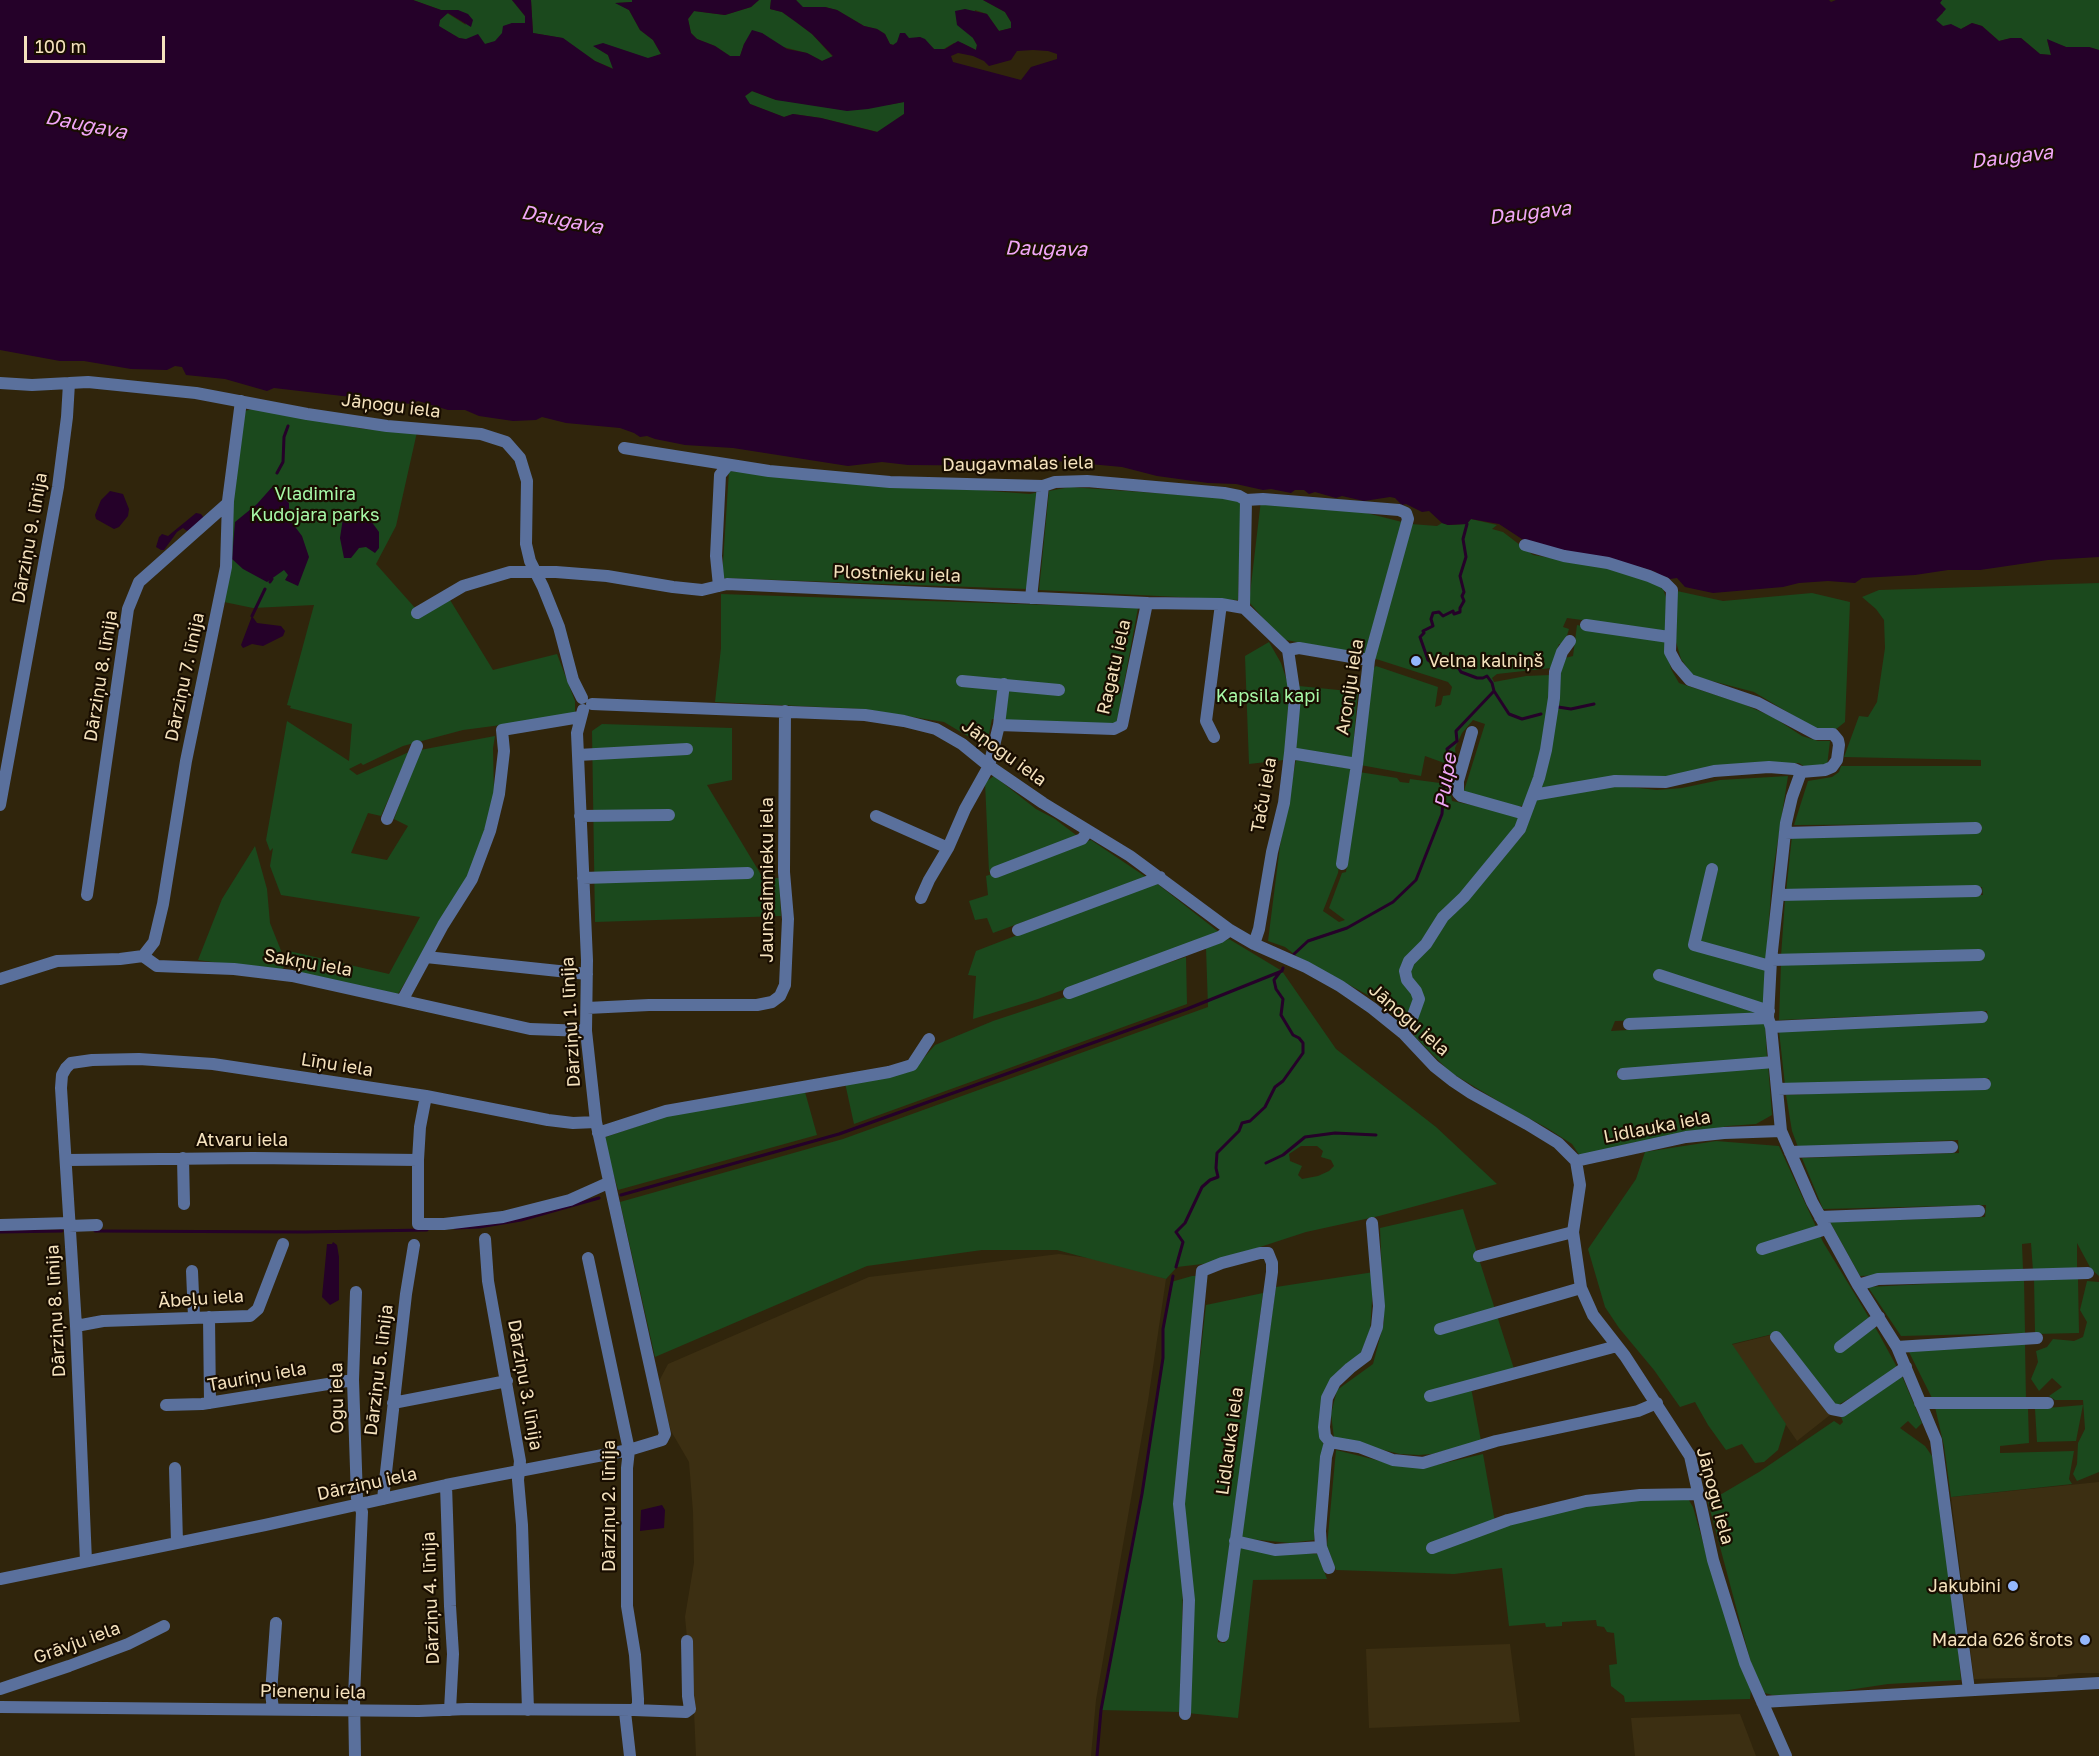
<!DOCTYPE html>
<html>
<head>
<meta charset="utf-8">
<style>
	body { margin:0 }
	#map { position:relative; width:2099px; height:1756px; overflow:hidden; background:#30250c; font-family:"Golos Text",sans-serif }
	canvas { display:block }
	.scale { position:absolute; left:24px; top:36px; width:141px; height:27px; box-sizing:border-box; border:3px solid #f5e2bd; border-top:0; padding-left:8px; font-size:18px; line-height:21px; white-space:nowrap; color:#f5e2bd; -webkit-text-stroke:4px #180d00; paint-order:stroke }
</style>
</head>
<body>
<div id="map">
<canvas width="2099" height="1756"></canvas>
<div class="scale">100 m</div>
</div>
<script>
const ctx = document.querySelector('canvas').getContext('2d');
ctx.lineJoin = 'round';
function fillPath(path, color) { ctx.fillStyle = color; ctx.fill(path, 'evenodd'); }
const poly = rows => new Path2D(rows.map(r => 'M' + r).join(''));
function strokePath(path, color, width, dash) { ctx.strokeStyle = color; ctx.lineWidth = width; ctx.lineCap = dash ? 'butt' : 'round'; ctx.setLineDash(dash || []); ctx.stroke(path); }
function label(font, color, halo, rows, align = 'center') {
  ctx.font = font + ' "Golos Text",sans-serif'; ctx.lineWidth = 4.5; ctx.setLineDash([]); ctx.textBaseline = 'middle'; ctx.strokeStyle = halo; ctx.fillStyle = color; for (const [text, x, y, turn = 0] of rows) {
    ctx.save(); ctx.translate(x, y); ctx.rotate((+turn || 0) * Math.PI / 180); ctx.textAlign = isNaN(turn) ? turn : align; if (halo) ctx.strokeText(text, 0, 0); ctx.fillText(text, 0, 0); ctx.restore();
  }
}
fillPath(poly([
	[1059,1254,1119,1262,1166,1279,1148,1401,1096,1700,1091,1756,696,1756,694,1711,685,1617,694,1563,693,1512,689,1462,671,1431,658,1383,668,1364,869,1277],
	[1771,1335,1830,1415,1797,1441,1731,1345],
	[2099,1482,2099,1673,2078,1673,2058,1675,2057,1677,1974,1679,1951,1497],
	[1510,1644,1520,1722,1369,1728,1366,1649],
	[1740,1714,1756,1756,1635,1756,1631,1718]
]), '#3c2f12');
fillPath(poly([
	[413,0,512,0,525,16,525,23,512,23,495,42,485,44,459,38,438,26,440,20,447,13,466,25,458,10,441,10],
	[531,0,632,0,633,2,616,3,629,10,640,30,653,40,661,54,648,59,614,48,594,46,608,55,614,69,595,61,562,38,533,33],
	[759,0,771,0,770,9,782,12,796,22,812,34,833,57,822,61,807,53,779,46,762,33,744,44,740,56,730,56,715,46,697,39,691,33,688,19,694,11,725,15,751,7],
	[796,0,983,0,1005,12,1011,22,1011,28,999,31,987,14,975,10,973,38,977,45,976,50,962,43,954,43,942,50,934,49,920,37,894,45,890,44,885,34,877,29,864,26,837,10,825,7,802,7],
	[1942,0,2099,0,2099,50,2089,47,2066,47,2047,40,2051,55,2040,54,2021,38,2011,38,1999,41,1982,26,1972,23,1961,29,1943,26,1935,20,1943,13,1940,2],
	[752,91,776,100,887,105,904,102,904,114,878,132,821,118,793,114,784,117,750,104,744,97],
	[252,409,364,429,417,432,396,526,376,564,416,609,450,600,493,670,557,654,575,701,575,714,562,717,463,730,403,746,363,765,361,763,349,769,357,775,409,752,381,816,368,813,351,853,387,860,408,826,394,819,420,750,495,736,493,748,494,794,483,839,469,873,443,920,398,994,299,973,289,951,389,974,420,917,281,895,270,866,273,848,270,851,266,840,287,721,349,761,352,724,290,708,291,706,287,705,314,605,253,608,224,602,237,453,245,411],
	[729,471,1030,494,1039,492,1027,589,722,578],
	[1070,487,1241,499,1238,600,1039,590,1049,491],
	[1261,500,1339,506,1402,522,1365,653,1360,654,1281,639,1249,602],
	[1471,519,1497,525,1492,529,1503,532,1533,555,1624,570,1662,586,1667,600,1665,631,1567,618,1563,627,1569,629,1564,645,1559,644,1551,668,1497,674,1492,678,1494,682,1526,676,1550,675,1548,713,1542,752,1524,805,1514,808,1463,794,1485,724,1473,720,1462,733,1455,748,1456,758,1450,776,1450,790,1452,801,1520,815,1517,827,1404,962,1416,1001,1406,1023,1400,1023,1377,1000,1298,957,1285,947,1268,941,1280,846,1296,760,1353,769,1338,873,1323,911,1339,922,1345,920,1329,908,1342,873,1346,872,1359,772,1397,778,1400,782,1409,783,1410,779,1440,783,1447,764,1425,756,1421,776,1360,765,1372,670,1376,666,1438,687,1435,707,1441,705,1443,696,1450,695,1452,687,1448,682,1373,658,1411,524,1437,526,1442,523,1448,525,1466,524],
	[2099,583,2099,1276,2091,1269,2077,1243,2077,1268,2033,1271,2031,1243,2022,1244,2023,1270,1860,1276,1830,1222,1985,1217,1986,1205,1823,1209,1802,1158,1959,1153,1958,1140,1798,1147,1792,1131,1786,1095,1990,1087,1989,1078,1785,1085,1779,1031,1988,1020,1987,1011,1779,1020,1781,964,1984,958,1983,951,1781,956,1785,900,1983,895,1982,887,1786,892,1792,836,1982,831,1981,824,1794,825,1808,781,1832,777,1839,772,1841,766,1981,766,1981,760,1844,757,1859,716,1868,717,1877,702,1885,648,1884,620,1876,609,1862,597,1879,590],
	[1677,591,1723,601,1812,593,1850,602,1845,722,1835,730,1819,731,1754,692,1693,676,1681,659,1676,642],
	[721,594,1138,608,1117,721,1112,729,992,719,987,743,981,744,944,722,863,709,715,702,721,648],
	[1577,625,1665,642,1671,669,1679,683,1743,704,1773,717,1802,736,1818,741,1830,741,1827,766,1805,767,1799,763,1722,767,1687,774,1539,790,1561,670,1565,658,1573,656],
	[1269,642,1281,663,1289,687,1286,749,1284,760,1249,764,1245,656],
	[1299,686,1358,692,1352,759,1296,752],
	[602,724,732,728,732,780,707,785,763,878,779,878,781,916,595,922,592,731],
	[994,776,1036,809,1055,819,1080,838,989,872,985,782],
	[1788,776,1772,878,1766,963,1690,946,1765,968,1765,1007,1654,971,1653,975,1765,1013,1765,1017,1615,1021,1611,1031,1765,1022,1767,1057,1616,1071,1618,1078,1768,1064,1772,1115,1756,1124,1728,1126,1580,1156,1572,1144,1547,1128,1508,1107,1450,1072,1414,1036,1414,1024,1424,1001,1410,975,1411,965,1430,948,1449,916,1523,835,1536,798,1612,785,1657,790,1682,788,1720,780],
	[1091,840,1146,877,993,933,987,918,975,920,969,901,988,895,986,876],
	[255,846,267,889,270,923,286,963,281,972,198,960,222,899],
	[1155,882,1220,933,1038,999,973,1019,976,976,968,975,976,951],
	[1229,939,1282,971,1336,1049,1436,1127,1497,1184,1379,1216,1306,1232,1211,1263,1177,1267,1166,1279,1057,1250,982,1250,867,1266,655,1357,620,1202,843,1139,1208,1007,1206,948],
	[1301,1146,1317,1146,1323,1151,1321,1157,1331,1160,1334,1166,1329,1171,1318,1176,1302,1179,1298,1175,1302,1166,1290,1161,1289,1154],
	[1186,957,1187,1004,854,1124,845,1083,915,1068,935,1045,993,1021],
	[805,1092,817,1135,618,1190,603,1138,667,1116],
	[1716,1141,1779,1146,1823,1242,1879,1334,1898,1369,1835,1407,1777,1333,1732,1344,1786,1424,1778,1450,1764,1462,1755,1463,1742,1444,1726,1450,1708,1425,1695,1402,1680,1407,1654,1370,1619,1328,1605,1307,1588,1249,1636,1179,1645,1152],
	[1463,1209,1514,1369,1470,1382,1481,1441,1432,1454,1419,1455,1400,1454,1334,1438,1331,1414,1337,1390,1373,1364,1384,1322,1380,1228],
	[1374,1272,1370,1330,1360,1355,1341,1368,1323,1393,1320,1432,1325,1451,1314,1540,1290,1543,1239,1538,1276,1287],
	[1192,1276,1199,1276,1183,1410,1183,1577,1180,1712,1101,1710,1142,1494,1163,1358,1163,1329,1171,1282],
	[2034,1278,2078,1279,2079,1333,2035,1334],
	[2024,1279,2025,1333,1901,1336,1868,1287],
	[2087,1281,2099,1282,2099,1472,2077,1481,2073,1474,2077,1464,2078,1443,2085,1429,2083,1400,2055,1400,2049,1396,2062,1387,2052,1378,2039,1391,2031,1379,2038,1362,2036,1351,2047,1347,2053,1339,2074,1341,2083,1337,2087,1322,2080,1310],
	[1263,1293,1218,1642,1225,1643,1239,1548,1318,1554,1327,1579,1253,1580,1238,1718,1187,1713,1184,1498,1206,1305],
	[2025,1343,2026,1401,1932,1398,1908,1350],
	[1902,1376,1922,1423,1916,1429,1908,1421,1900,1428,1925,1446,1932,1456,1949,1562,1961,1680,1888,1684,1815,1695,1772,1695,1765,1693,1758,1681,1751,1663,1708,1502,1759,1472,1834,1421,1840,1425,1843,1422,1841,1417,1847,1412],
	[2083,1405,2076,1441,2037,1442,2035,1409],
	[1935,1407,2028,1408,2029,1443,2000,1446,2000,1453,2074,1451,2069,1479,2072,1484,1951,1497,1944,1446],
	[1336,1450,1404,1467,1436,1465,1483,1454,1496,1528,1590,1504,1687,1497,1693,1507,1712,1574,1751,1690,1750,1699,1625,1702,1624,1696,1611,1686,1609,1665,1617,1664,1614,1633,1607,1632,1604,1627,1597,1626,1596,1620,1562,1622,1562,1626,1546,1627,1545,1623,1509,1626,1502,1568,1454,1574,1336,1570,1327,1546]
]), '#1b491d');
fillPath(poly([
	[0,0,413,0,441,10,458,10,468,14,473,20,471,27,448,13,440,20,439,26,459,38,466,39,478,34,485,44,495,41,502,33,503,26,512,23,525,23,525,16,512,0,531,0,533,33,563,38,595,61,613,69,608,55,593,46,603,43,648,58,661,54,653,40,640,30,629,10,615,3,632,2,632,0,759,0,751,7,725,15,694,11,688,19,691,33,697,39,715,46,730,56,740,56,744,44,752,30,762,33,787,49,807,53,822,61,833,56,812,34,796,22,782,12,770,9,771,0,796,0,803,7,825,7,837,10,864,26,877,29,885,34,890,44,893,45,897,42,900,33,905,33,909,38,920,37,925,39,934,49,945,49,958,41,976,50,977,45,973,38,957,25,955,11,965,9,987,14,999,31,1011,28,1011,22,1005,12,983,0,1829,0,1831,2,1836,0,1942,0,1940,3,1946,9,1936,20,1943,26,1951,24,1961,29,1972,23,1982,26,1999,41,2011,38,2021,38,2040,54,2051,55,2047,39,2066,47,2089,47,2099,50,2099,557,2048,560,1980,570,1948,570,1915,575,1862,578,1855,583,1828,581,1799,583,1783,587,1713,593,1685,587,1677,578,1670,579,1667,577,1657,575,1656,572,1640,567,1528,543,1499,524,1471,519,1467,524,1448,525,1442,523,1429,511,1422,512,1406,504,1402,505,1395,498,1390,497,1364,501,1342,496,1336,498,1315,492,1309,494,1304,490,1295,490,1291,493,1271,489,1263,490,1236,484,1208,483,1157,476,1122,467,1057,461,1028,466,908,465,882,462,848,466,733,448,685,445,655,439,647,436,640,437,634,433,620,428,566,423,542,417,536,420,513,421,479,416,465,410,448,410,418,401,411,404,274,388,267,391,225,379,186,375,182,367,175,366,167,370,131,369,84,361,60,361,0,350],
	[1033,50,1048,51,1057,54,1057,59,1031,67,1021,80,953,62,951,56,958,53,973,56,984,61,989,66,1011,60,1017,51],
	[752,91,776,100,847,111,868,109,904,102,904,114,877,132,821,118,793,114,784,117,750,104,745,96],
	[273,486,277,494,282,496,289,503,289,511,287,516,302,536,309,557,298,586,285,580,288,575,284,570,267,582,243,569,232,559,235,522,257,504],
	[110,491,123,494,129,509,128,516,119,527,114,529,96,519,95,515,101,500],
	[355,512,360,518,371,521,379,532,379,548,375,553,366,547,359,548,351,558,344,558,340,538,343,518],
	[196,513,201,514,204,518,191,530,187,531,183,528,177,532,164,550,161,550,156,547,159,537,162,534,168,536],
	[252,616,257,623,281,626,285,631,283,636,263,646,252,644,243,648,241,645],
	[333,1242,337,1245,339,1257,339,1300,330,1305,322,1297,327,1244,332,1244],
	[662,1505,665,1510,664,1528,640,1531,641,1510]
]), '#250129');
strokePath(poly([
	[277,473,283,462,284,437,288,426],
	[270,582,272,579],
	[252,616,265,589],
	[1494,691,1509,714,1522,719,1541,714],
	[1558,707,1571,709,1594,704],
	[1294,954,1308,941,1347,928,1393,902,1416,880,1442,814,1444,785,1450,763,1447,749,1457,741,1456,731,1494,691,1492,683,1487,676,1483,678,1477,678,1461,672,1458,667,1453,665,1437,666,1428,660,1420,637,1424,633,1423,631,1433,626,1431,619,1433,613,1439,612,1443,616,1453,611,1454,614,1460,612,1460,608,1464,601,1462,596,1464,592,1460,576,1466,557,1463,539,1467,524],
	[1266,1163,1283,1155,1305,1137,1335,1133,1376,1135],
	[621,1195,839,1134,1187,1009,1282,971,1283,968],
	[455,1228,479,1227,521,1220,599,1198],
	[95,1231,305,1232,427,1230],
	[0,1232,62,1231],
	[1176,1267,1183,1242,1176,1232,1185,1223,1202,1187,1210,1180,1218,1177,1216,1168,1217,1153,1239,1131,1242,1123,1250,1121,1265,1107,1275,1087,1283,1081,1303,1053,1303,1043,1299,1038,1293,1035,1281,1015,1283,999,1276,989,1274,980,1280,972],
	[1097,1756,1101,1710,1142,1494,1163,1358,1163,1329,1173,1276]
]), '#250129', 3);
strokePath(poly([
	[0,383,32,385,88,382,196,393,307,414,387,426,481,434,506,442,520,458,527,481,526,544,530,561,543,587,559,627,573,680,582,698],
	[624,448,769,471,890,482,1043,486,1055,482,1087,481,1224,493,1239,496,1246,500,1263,499,1399,510,1406,513,1408,519,1369,660,1357,764,1342,864],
	[1525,545,1564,556,1608,563,1649,576,1665,583,1672,590,1670,652,1677,665,1690,680,1758,703,1816,734,1833,734,1838,740,1839,745,1837,760,1832,767,1825,770,1801,772,1794,769,1769,767,1714,771,1666,782,1615,781,1533,795],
	[719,586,716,556,720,475,728,465],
	[1031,598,1043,486],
	[1244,608,1246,500],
	[417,613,463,586,510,572,556,572,607,576,673,587,702,590,727,584,1147,603,1221,604,1244,608,1288,650,1299,648,1369,660],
	[1586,625,1669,637],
	[962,681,1059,690],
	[592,704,865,715,904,721,936,729,962,744,989,766,1043,803,1130,856,1230,930,1254,944,1306,967,1340,986,1372,1008,1403,1033,1434,1066,1453,1081,1471,1093,1527,1124,1558,1143,1576,1161,1580,1185,1573,1232,1581,1288,1593,1315,1625,1356,1690,1456,1713,1560,1745,1663,1786,1756],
	[999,725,1114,729,1122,725,1147,603],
	[1472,732,1458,781,1458,793,1461,796,1525,814],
	[1214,737,1206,721,1221,604],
	[1290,753,1357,764],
	[578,755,687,749],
	[1801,772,1792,797,1786,823,1771,960,1768,1018,1771,1027,1781,1131,1812,1202,1858,1285,1897,1347,1936,1440,1969,1690],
	[0,805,58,487,67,417,69,383],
	[580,816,669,815],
	[876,816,948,848],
	[387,819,417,746],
	[1785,833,1976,828],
	[1712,869,1694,945,1770,966],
	[996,872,1082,839,1088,831],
	[583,878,748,873],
	[87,895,128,609,139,582,228,503],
	[1779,895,1976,891],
	[921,898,929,880,948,848,965,809,989,766,999,725,1004,684],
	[1018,930,1160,877],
	[1254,944,1259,929,1272,852,1284,803,1290,753,1295,697,1288,650],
	[143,956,154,942,163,904,186,761,226,567,228,501,241,401],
	[426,957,587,974],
	[1771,960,1979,955],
	[1659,975,1769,1011],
	[0,979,57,961,120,959,143,956,157,966,234,969,292,976,530,1029,586,1031],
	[1069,993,1220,937,1230,930],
	[403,999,443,925,472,879,490,831,499,794,504,751,502,730,580,717],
	[587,1008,649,1005,757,1005,772,1002,780,996,785,985,788,919,784,872,785,711],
	[1629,1024,1768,1018],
	[1771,1027,1982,1017],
	[1403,1033,1410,1024,1419,999,1416,991,1407,980,1405,971,1409,961,1426,944,1443,917,1464,897,1520,829,1539,778,1546,750,1554,698,1555,672,1562,652,1570,641],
	[1623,1074,1774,1062],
	[1777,1089,1985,1084],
	[426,1096,420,1127,418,1160,418,1224,444,1224,503,1217,570,1200,608,1183],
	[598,1133,666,1111,889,1072,912,1065,929,1039],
	[1790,1152,1952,1147],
	[183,1158,184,1204],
	[67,1160,253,1158,418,1160],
	[1576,1161,1686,1137,1724,1133,1781,1131],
	[1820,1217,1979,1211],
	[0,1225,69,1223],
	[69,1226,97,1225],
	[485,1239,488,1281,520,1461,518,1480,522,1525,528,1710],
	[1762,1249,1826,1229],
	[1479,1256,1573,1232],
	[192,1271,194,1317],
	[1858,1285,1878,1279,2088,1273],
	[209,1317,210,1403],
	[76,1326,103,1321,250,1316,258,1309,283,1244],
	[1440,1329,1581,1288],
	[1776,1337,1832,1409,1842,1411,1906,1367],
	[1840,1347,1879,1317],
	[1897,1347,2037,1338],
	[1430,1396,1617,1346],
	[393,1403,507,1381],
	[1920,1403,2048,1403],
	[166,1405,202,1404,353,1380],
	[1330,1442,1359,1447,1393,1460,1423,1463,1496,1441,1638,1411,1657,1403],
	[175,1468,177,1543],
	[446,1485,450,1606,453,1654,450,1710],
	[383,1499,406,1294,414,1245],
	[1235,1541,1275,1550,1321,1547],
	[1432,1548,1508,1520,1586,1501,1640,1495,1698,1494],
	[86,1561,76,1326,61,1088,62,1075,66,1068,71,1063,92,1060,139,1059,213,1064,426,1096,548,1120,573,1123,596,1122],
	[1329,1568,1321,1547,1320,1531,1326,1457,1330,1442,1325,1436,1324,1427,1327,1398,1335,1382,1350,1368,1366,1356,1377,1327,1379,1306,1372,1223],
	[0,1579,265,1525,446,1485,629,1450,662,1440,665,1434,596,1122,586,1031,587,960,577,733,583,710],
	[0,1689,69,1666,128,1644,164,1626],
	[1762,1702,2099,1683],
	[0,1707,419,1711,467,1709,634,1710,638,1705,638,1699,635,1655,627,1606,627,1468,629,1450,588,1258],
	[273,1709,271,1693,276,1623],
	[634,1710,686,1712,690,1709,688,1696,687,1641],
	[625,1712,630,1756],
	[1185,1714,1189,1600,1179,1504,1202,1271,1222,1263,1260,1253,1268,1253,1272,1263,1272,1272,1223,1636],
	[355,1756,354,1697,362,1512,357,1498,353,1380,356,1292]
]), '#5a709c', 12);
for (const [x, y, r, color] of [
	[1416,661,6,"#94b7fd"],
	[2013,1586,6,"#94b7fd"],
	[2085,1640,6,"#94b7fd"]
]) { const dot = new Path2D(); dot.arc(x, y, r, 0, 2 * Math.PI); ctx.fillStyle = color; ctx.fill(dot); strokePath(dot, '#180d00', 2); }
label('18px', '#f5e2bd', '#180d00', [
	["Jāņogu iela",391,406,7],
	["Daugavmalas iela",1018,464,-1],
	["Dārziņu 9. līnija",30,538,-80],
	["Plostnieku iela",897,574,2],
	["Ragatu iela",1114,667,-77],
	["Dārziņu 8. līnija",101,676,-81],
	["Dārziņu 7. līnija",185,677,-78],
	["Aroniju iela",1350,687,-81],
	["Jāņogu iela",1004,753,36],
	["Taču iela",1264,795,-80],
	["Jaunsaimnieku iela",767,880,-90],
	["Sakņu iela",308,963,10],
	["Jāņogu iela",1409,1020,41],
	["Dārziņu 1. līnija",571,1022,-93],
	["Līņu iela",337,1065,9],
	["Lidlauka iela",1657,1127,-11],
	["Atvaru iela",242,1140],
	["Ābeļu iela",201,1299,-4],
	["Dārziņu 8. līnija",56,1311,-93],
	["Dārziņu 5. līnija",379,1370,-83],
	["Tauriņu iela",257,1377,-10],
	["Dārziņu 3. līnija",525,1385,80],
	["Ogu iela",337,1398,-91],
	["Lidlauka iela",1230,1441,-82],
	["Dārziņu iela",367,1484,-12],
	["Jāņogu iela",1715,1496,75],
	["Dārziņu 2. līnija",609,1506,-90],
	["Dārziņu 4. līnija",431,1598,-92],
	["Grāvju iela",77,1643,-20],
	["Pieneņu iela",313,1692,1]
]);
label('18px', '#a7f9a7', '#180d00', [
	["Vladimira",315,494],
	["Kudojara parks",315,515],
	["Kapsila kapi",1268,696]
]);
label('18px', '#f5e2bd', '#180d00', [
	["Velna kalniņš",1428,661,"left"],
	["Jakubini",2001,1586],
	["Mazda 626 šrots",2073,1640]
], 'right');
label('italic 20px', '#f1a6f7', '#180d00', [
	["Daugava",86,125,11],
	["Daugava",2012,157,-7],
	["Daugava",1530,213,-7],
	["Daugava",562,220,11],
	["Daugava",1046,249,1],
	["Pulpe",1446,781,-81]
]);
</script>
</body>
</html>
